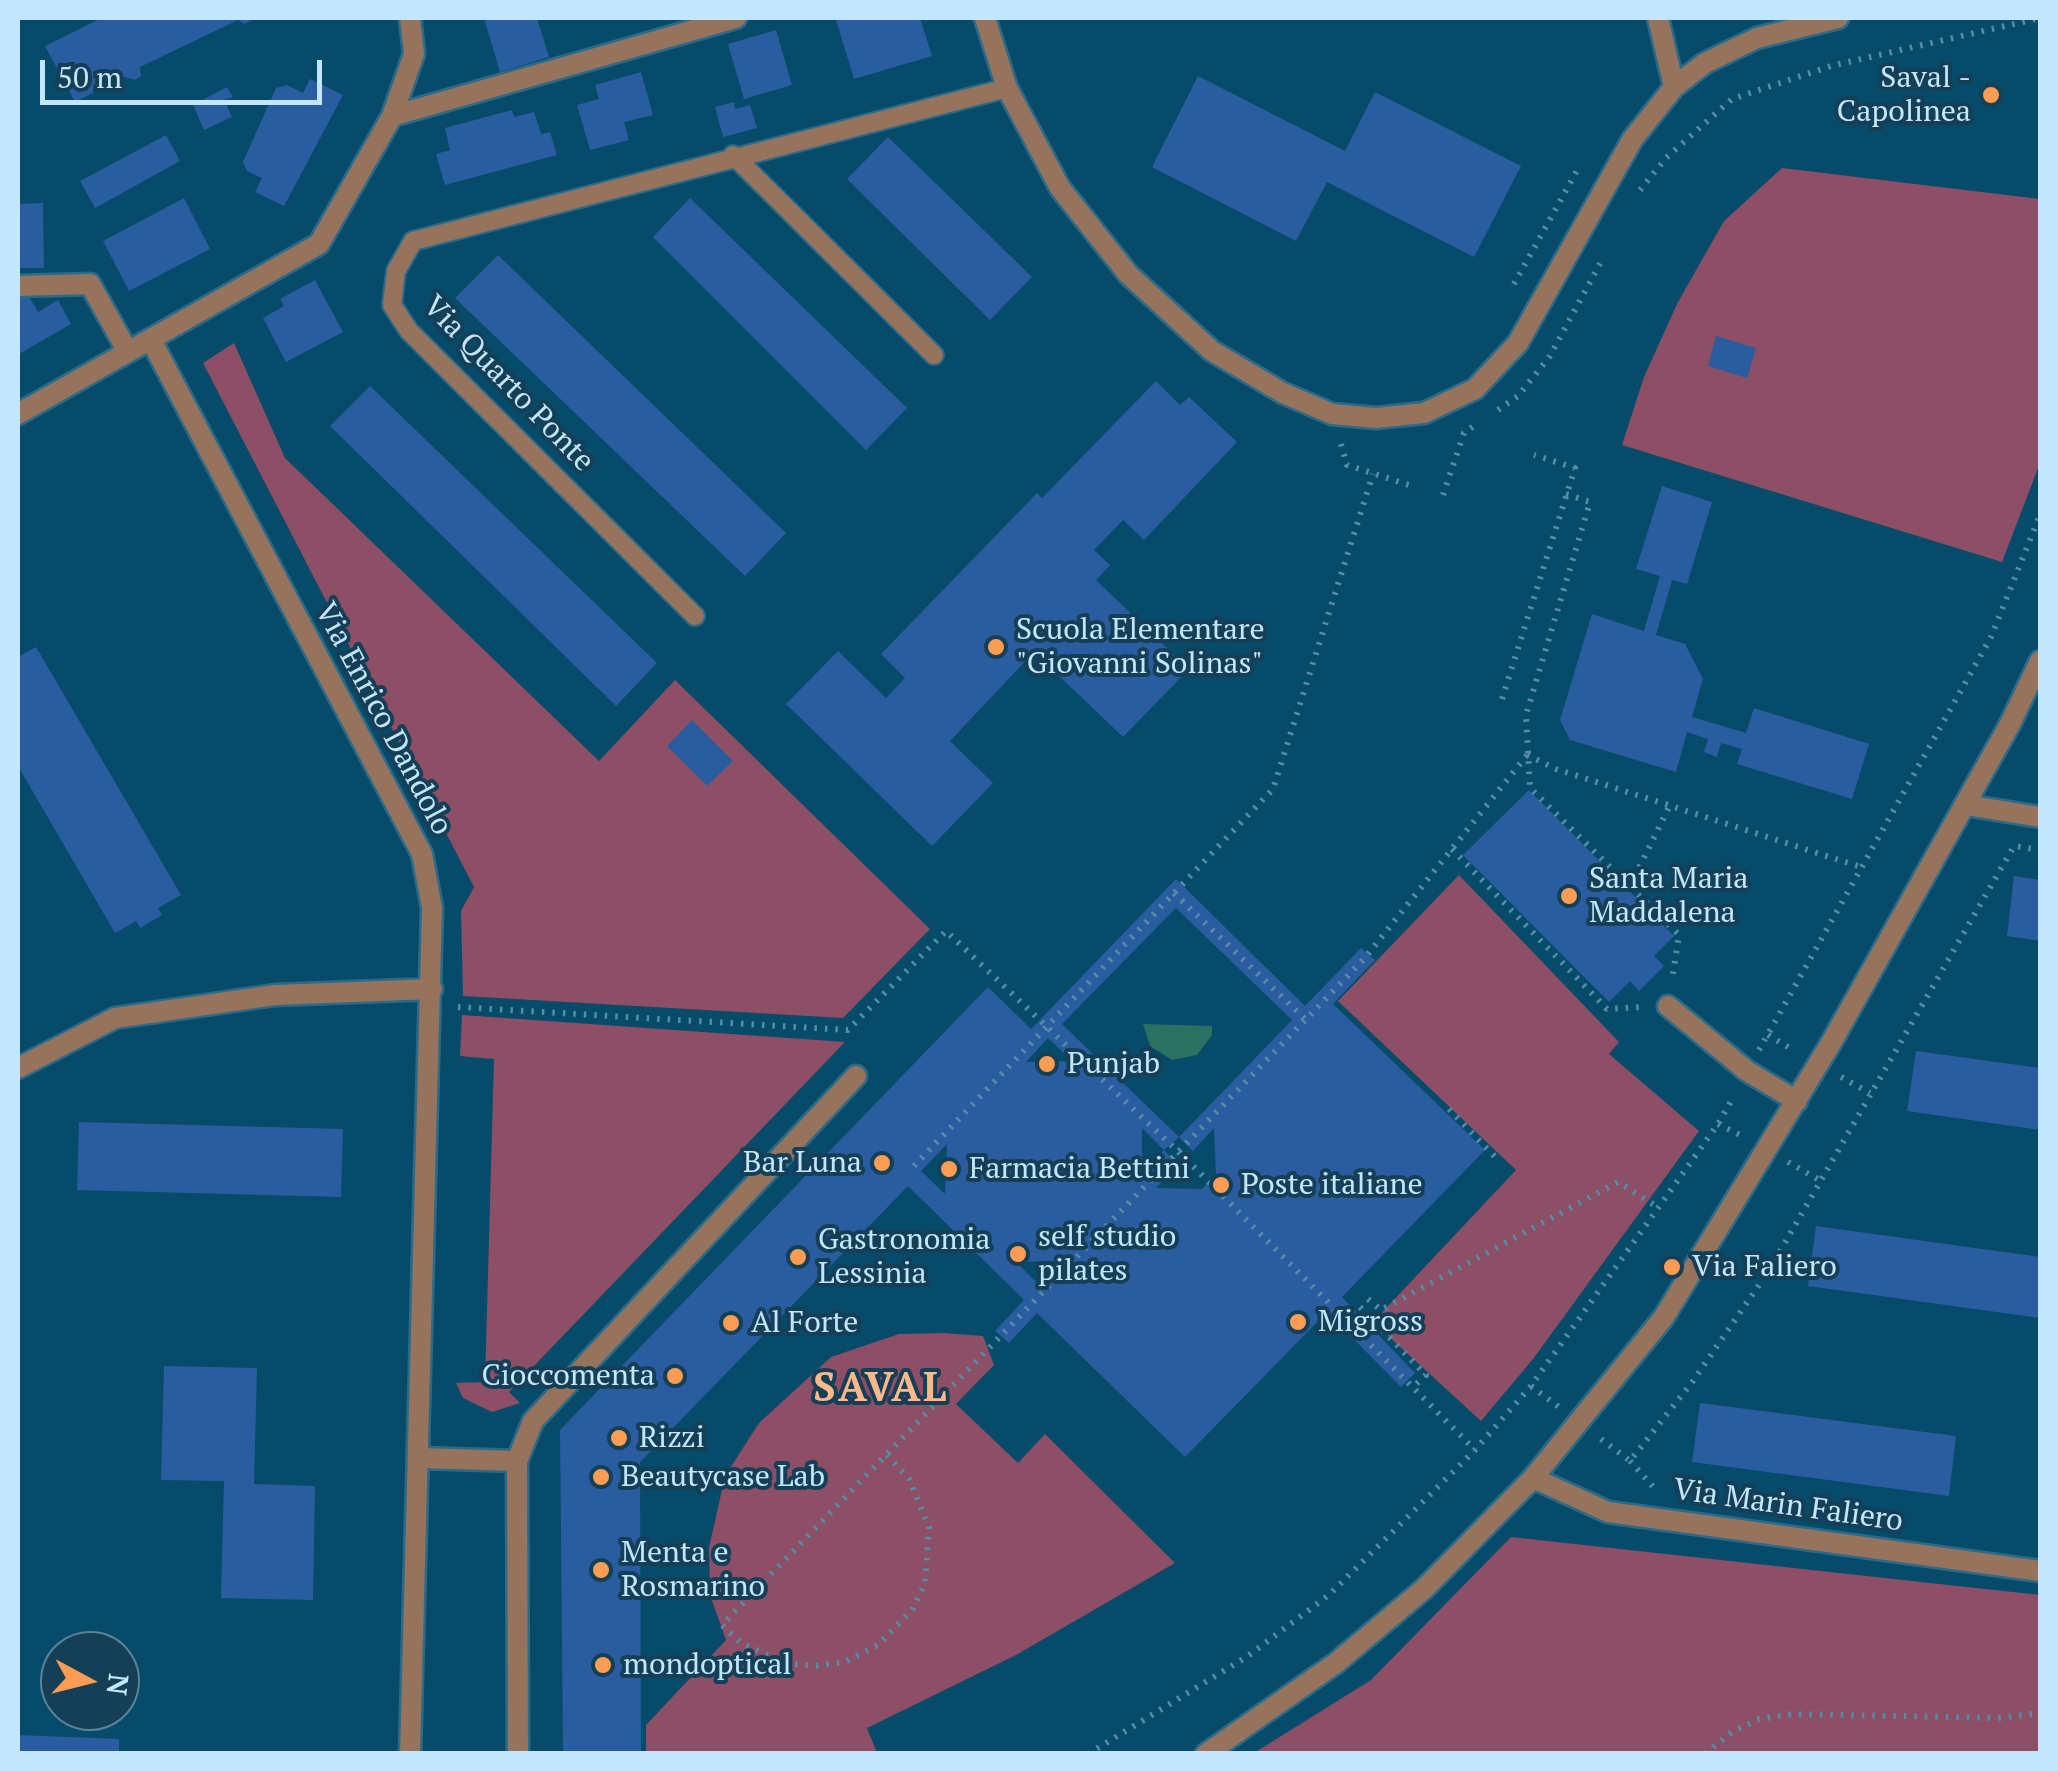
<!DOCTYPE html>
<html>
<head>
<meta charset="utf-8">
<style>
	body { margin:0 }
	#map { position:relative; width:2058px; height:1771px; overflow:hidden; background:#064b6a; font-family:"PT Serif",serif }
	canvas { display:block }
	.frame { position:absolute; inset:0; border:20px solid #c1e6fe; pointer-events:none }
	.north { position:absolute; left:40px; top:1631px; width:100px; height:100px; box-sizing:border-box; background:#153f56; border:2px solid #5a8299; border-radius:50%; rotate:97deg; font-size:28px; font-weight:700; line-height:40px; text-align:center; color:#c1e6fe }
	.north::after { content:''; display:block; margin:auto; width:35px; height:45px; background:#fc9d53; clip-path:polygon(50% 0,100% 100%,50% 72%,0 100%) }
	.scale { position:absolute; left:40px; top:60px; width:282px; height:45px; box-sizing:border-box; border:5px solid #c1e6fe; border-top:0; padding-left:12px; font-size:30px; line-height:35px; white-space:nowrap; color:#c1e6fe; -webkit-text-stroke:8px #153f56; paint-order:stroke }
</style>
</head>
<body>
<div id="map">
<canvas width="2058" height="1771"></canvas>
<div class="frame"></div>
<div class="north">N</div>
<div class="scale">50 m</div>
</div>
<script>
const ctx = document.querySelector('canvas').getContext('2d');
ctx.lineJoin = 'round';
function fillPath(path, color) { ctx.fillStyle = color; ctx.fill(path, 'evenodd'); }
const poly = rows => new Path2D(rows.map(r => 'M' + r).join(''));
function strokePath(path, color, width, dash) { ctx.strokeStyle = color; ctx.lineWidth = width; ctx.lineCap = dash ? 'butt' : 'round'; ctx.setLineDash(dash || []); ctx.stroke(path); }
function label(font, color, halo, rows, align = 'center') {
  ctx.font = font + ' "PT Serif",serif'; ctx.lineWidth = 8; ctx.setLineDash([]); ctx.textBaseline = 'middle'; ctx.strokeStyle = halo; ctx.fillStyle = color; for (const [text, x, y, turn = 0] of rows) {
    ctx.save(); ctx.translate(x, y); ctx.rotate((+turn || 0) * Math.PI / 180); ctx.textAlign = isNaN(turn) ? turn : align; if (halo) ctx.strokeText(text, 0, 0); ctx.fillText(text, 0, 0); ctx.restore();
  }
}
fillPath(poly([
	[1782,168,2040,199,2040,463,2002,562,1622,445,1644,377,1678,302,1724,221],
	[234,343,285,458,599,761,675,680,930,929,843,1018,463,996,461,911,474,887,203,363],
	[1459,875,1619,1042,1609,1054,1699,1131,1533,1359,1481,1421,1373,1322,1516,1170,1338,1001],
	[462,1015,845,1042,509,1392,520,1403,492,1412,463,1398,456,1383,485,1382,494,1059,460,1056],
	[944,1333,983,1336,994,1365,956,1404,1018,1463,1045,1434,1175,1563,1016,1655,867,1728,877,1753,646,1753,646,1725,726,1640,710,1595,709,1548,725,1476,759,1423,831,1357,899,1334],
	[1511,1537,2040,1595,2040,1753,1254,1753,1371,1680]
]), '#8c4f66');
fillPath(poly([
	[1143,1024,1212,1026,1212,1035,1197,1055,1172,1060,1150,1046]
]), '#2c7061');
fillPath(poly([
	[102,18,256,18,244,24,238,20,140,67,141,76,135,80,124,77,75,102,45,46],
	[484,18,537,18,549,57,500,72],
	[845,18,920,18,932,56,854,79,836,20],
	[776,30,792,85,744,99,728,44],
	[641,72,653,115,624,122,629,140,590,150,577,105,599,99,595,85],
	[1198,76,1345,151,1375,92,1521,166,1474,257,1327,182,1296,241,1152,167],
	[310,79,343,95,284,206,255,192,262,178,247,171,243,162,276,88,287,85,303,93],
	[227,87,233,97,224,100,232,117,204,130,193,105],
	[734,102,735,109,750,105,757,128,723,137,715,107],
	[512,110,514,117,534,112,541,134,550,132,557,155,445,185,436,154,450,150,445,128],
	[166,135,180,161,95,208,80,181],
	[888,137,1032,277,990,320,847,179],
	[184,198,210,249,129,291,103,241],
	[690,198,907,408,866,450,653,237],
	[43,203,44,268,18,268,18,204],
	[498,255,786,533,745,576,455,298],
	[315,280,343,332,286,362,263,318,284,306,280,299],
	[27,293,38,312,58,300,71,324,19,354,18,299],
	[1716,336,1756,348,1747,378,1708,366],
	[1156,381,1180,405,1189,397,1237,442,1144,540,1123,520,1094,550,1110,565,1096,580,1189,669,1123,737,1034,652,950,741,993,783,932,846,786,704,838,651,886,698,905,678,881,654,1037,493,1042,498],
	[370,386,657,663,616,706,330,426],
	[1662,486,1712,502,1687,584,1672,580,1656,635,1685,644,1703,679,1692,717,1746,733,1754,708,1869,744,1852,799,1737,764,1742,749,1721,743,1717,757,1704,752,1708,739,1687,732,1676,772,1570,740,1560,720,1592,614,1644,631,1660,576,1636,569],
	[36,647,181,895,158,908,162,915,140,928,136,921,115,933,18,766,18,657],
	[692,720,733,761,707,786,667,746],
	[1529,790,1674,936,1654,956,1664,966,1639,991,1630,981,1609,1002,1463,855],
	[2014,876,2040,880,2040,941,2007,936],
	[1176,879,1305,1006,1361,948,1375,960,1333,1004,1485,1150,1342,1297,1415,1373,1401,1387,1327,1312,1185,1457,1037,1313,1009,1343,995,1331,1024,1300,908,1186,640,1462,641,1754,563,1754,560,1430,988,987,1031,1029],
	[1176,908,1292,1020,1179,1137,1193,1151,1214,1128,1216,1174,1202,1189,1156,1188,1178,1165,1164,1150,1142,1174,1142,1128,1164,1150,1179,1137,1062,1024],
	[1048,1038,1072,1061,1026,1062],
	[947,1144,945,1194,921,1171],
	[1058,1261,1037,1283,1016,1262],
	[1916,1051,2040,1068,2040,1130,1907,1111],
	[79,1122,343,1129,341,1197,77,1190],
	[1816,1226,2040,1257,2040,1318,1808,1286],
	[164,1366,257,1368,254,1484,315,1486,313,1600,221,1598,224,1481,161,1480],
	[1700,1403,1956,1436,1949,1496,1692,1462],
	[18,1735,119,1739,119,1754,18,1754]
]), '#295da0');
const lane = poly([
	[733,155,934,355],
	[695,616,409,331,392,305,396,271,413,241,1007,88]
]);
const street = poly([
	[985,18,1007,88,1060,188,1128,274,1212,351,1283,393,1332,414,1376,418,1424,413,1475,389,1518,343,1632,140,1674,87,1705,63,1757,38,1838,18],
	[1658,18,1674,87],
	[392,116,736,18],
	[18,286,90,284,128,352],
	[151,340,422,854,432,908,410,1754],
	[18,414,319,244,392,116,414,54,410,18],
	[1966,805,2040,817],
	[1668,1006,1747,1071,1797,1101],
	[18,1068,115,1018,275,995,432,989],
	[421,1458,517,1461],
	[1533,1478,1608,1512,2040,1571],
	[518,1754,517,1461,533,1421,856,1076],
	[1206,1754,1336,1663,1425,1588,1533,1478,1664,1317,1831,1043,2010,724,2040,661]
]);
strokePath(lane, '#2b6a88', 22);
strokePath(street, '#2b6a88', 25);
strokePath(poly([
	[1640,190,1666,158,1732,99,1831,66,2040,18],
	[1514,284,1579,167],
	[1498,410,1518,396,1550,356,1603,258],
	[1341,444,1347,465,1409,485],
	[1566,494,1590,502,1526,715,1530,788,1679,935,1672,980],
	[1443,495,1464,433,1479,422],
	[1502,699,1575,468,1534,455],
	[1527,755,1556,769,1864,868],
	[1452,849,1607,1009,1643,1007],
	[1630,886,1669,807],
	[1174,893,1305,1019],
	[458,1007,848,1030,946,931,1188,1161,1475,1450],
	[1768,1035,1795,1051],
	[1759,1050,1991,637,2040,515],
	[1841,1077,1870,1093],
	[1449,1109,1498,1160],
	[1718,1124,1742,1136],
	[1788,1162,1821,1181],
	[914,1166,1273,789,1373,474],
	[1368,1299,1381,1310,1618,1182,1659,1208],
	[1360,1307,1426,1375,1413,1387],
	[1531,1386,1559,1407],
	[1601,1439,1630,1461,1693,1381,1768,1272,2014,846,2040,850],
	[887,1455,909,1479,929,1527,925,1584,912,1610,878,1645,845,1662,814,1666,786,1663,741,1643,722,1625,1364,959,1527,755],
	[1630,1461,1656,1490],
	[623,1754,623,1748],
	[1088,1754,1248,1656,1330,1594,1475,1450,1531,1386,1718,1124,1734,1096],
	[1705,1754,1732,1732,1759,1719,1792,1714,1998,1718,2040,1713]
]), '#558da9', 6, [2.5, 8]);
strokePath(lane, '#95735c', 18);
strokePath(street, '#95735c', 20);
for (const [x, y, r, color] of [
	[1991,95,10,"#fc9d53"],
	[996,647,10,"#fc9d53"],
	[1569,896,10,"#fc9d53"],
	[1047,1064,10,"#fc9d53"],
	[882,1163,10,"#fc9d53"],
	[949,1169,10,"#fc9d53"],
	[1221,1185,10,"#fc9d53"],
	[1018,1254,10,"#fc9d53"],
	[798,1257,10,"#fc9d53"],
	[1672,1267,10,"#fc9d53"],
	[1298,1322,10,"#fc9d53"],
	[731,1323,10,"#fc9d53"],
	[675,1376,10,"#fc9d53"],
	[619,1438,10,"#fc9d53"],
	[601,1477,10,"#fc9d53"],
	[601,1570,10,"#fc9d53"],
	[603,1665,10,"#fc9d53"]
]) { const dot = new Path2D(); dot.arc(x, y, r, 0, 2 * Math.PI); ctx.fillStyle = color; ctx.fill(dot); strokePath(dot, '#153f56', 4); }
label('30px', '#c1e6fe', '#153f56', [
	["Saval -",1971,78,"right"],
	["Capolinea",1971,112,"right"],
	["Scuola Elementare",1016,630],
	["\"Giovanni Solinas\"",1016,664],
	["Santa Maria",1589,879],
	["Maddalena",1589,913],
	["Punjab",1067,1064],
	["Bar Luna",862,1163,"right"],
	["Farmacia Bettini",969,1169],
	["Poste italiane",1241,1185],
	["self studio",1038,1237],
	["pilates",1038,1271],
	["Gastronomia",818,1240],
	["Lessinia",818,1274],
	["Via Faliero",1692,1267],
	["Migross",1318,1322],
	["Al Forte",751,1323],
	["Cioccomenta",655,1376,"right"],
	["Rizzi",639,1438],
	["Beautycase Lab",621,1477],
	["Menta e",621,1553],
	["Rosmarino",621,1587],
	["mondoptical",623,1665]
], 'left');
label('30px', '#c1e6fe', '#153f56', [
	["Via Quarto Ponte",508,384,46],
	["Via Enrico Dandolo",383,719,62],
	["Via Marin Faliero",1788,1506,8]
]);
ctx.letterSpacing = '2.5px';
label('bold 40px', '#fdb98a', '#153f56', [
	["SAVAL",881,1390]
]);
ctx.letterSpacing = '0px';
</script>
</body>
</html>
